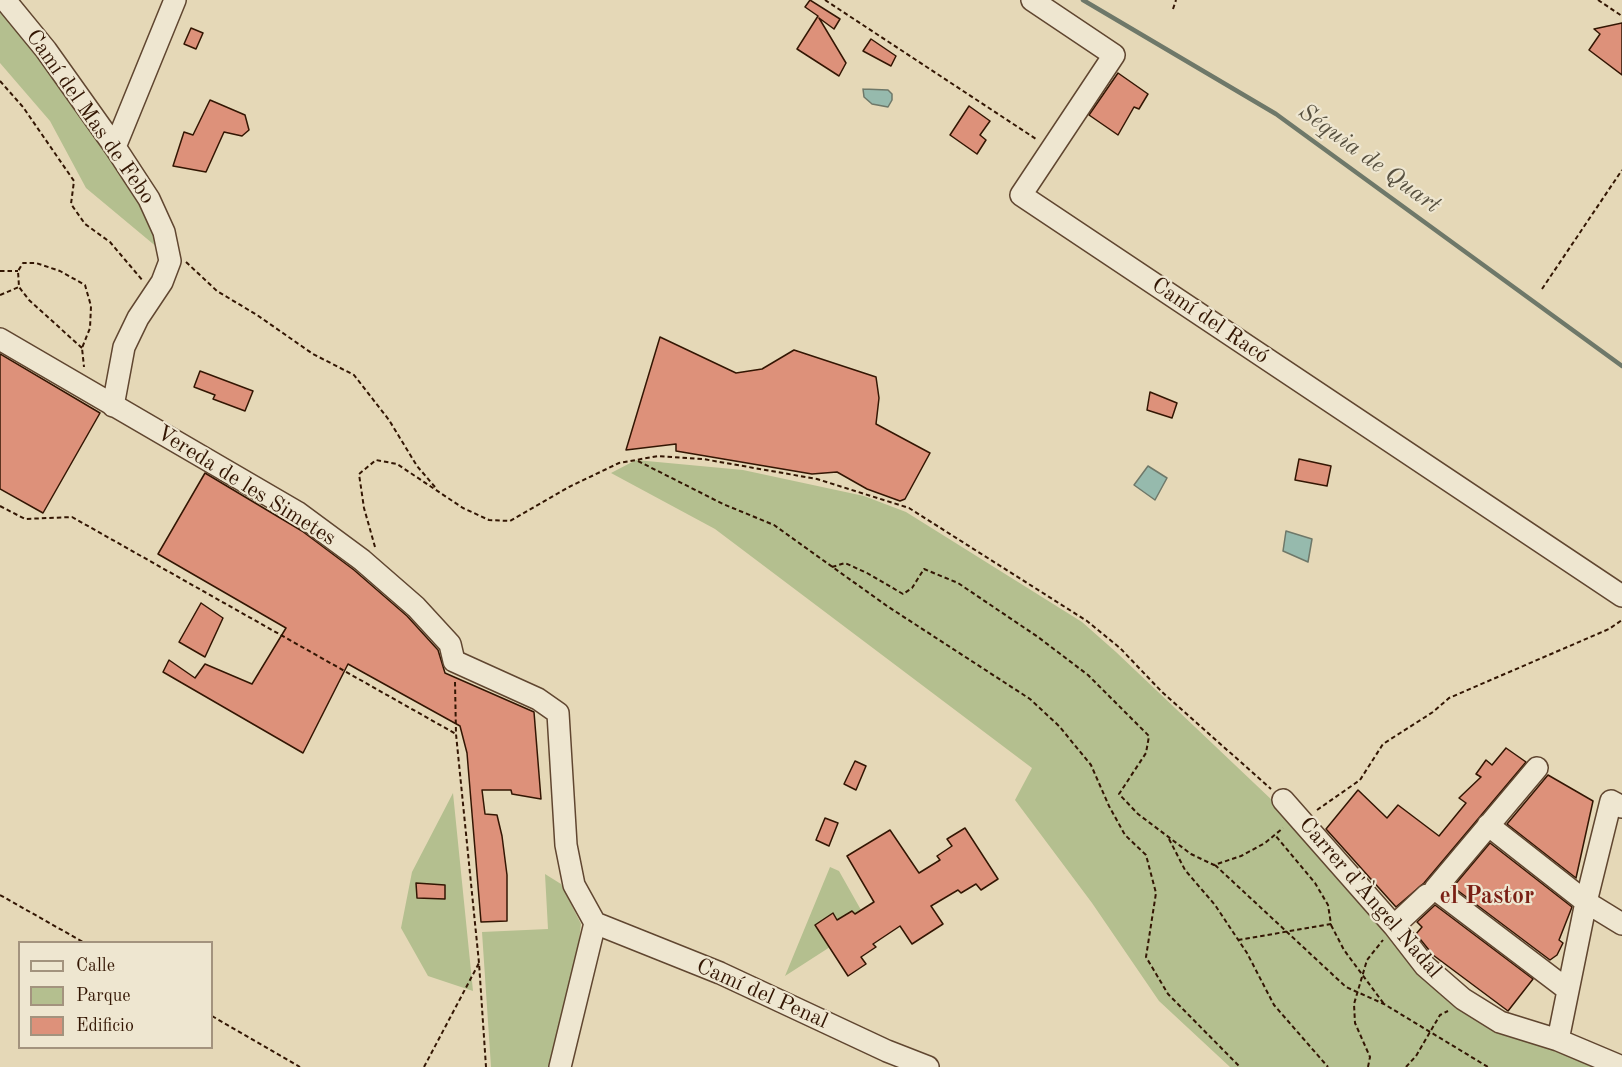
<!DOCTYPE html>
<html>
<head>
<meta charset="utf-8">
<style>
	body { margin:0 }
	#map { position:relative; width:1622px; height:1067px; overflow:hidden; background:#e5d8b7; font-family:"Old Standard TT",serif }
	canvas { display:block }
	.legend { position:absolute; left:18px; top:941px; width:195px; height:108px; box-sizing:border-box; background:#eee6d0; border:2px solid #a3937e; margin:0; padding:8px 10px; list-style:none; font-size:18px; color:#331603 }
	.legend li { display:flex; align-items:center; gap:12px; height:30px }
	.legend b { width:30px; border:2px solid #a3937e }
</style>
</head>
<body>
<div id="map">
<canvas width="1622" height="1067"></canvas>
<ul class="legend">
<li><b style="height:8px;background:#eee6d0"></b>Calle</li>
<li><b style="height:16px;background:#b4bf8f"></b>Parque</li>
<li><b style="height:16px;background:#dd917a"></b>Edificio</li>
</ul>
</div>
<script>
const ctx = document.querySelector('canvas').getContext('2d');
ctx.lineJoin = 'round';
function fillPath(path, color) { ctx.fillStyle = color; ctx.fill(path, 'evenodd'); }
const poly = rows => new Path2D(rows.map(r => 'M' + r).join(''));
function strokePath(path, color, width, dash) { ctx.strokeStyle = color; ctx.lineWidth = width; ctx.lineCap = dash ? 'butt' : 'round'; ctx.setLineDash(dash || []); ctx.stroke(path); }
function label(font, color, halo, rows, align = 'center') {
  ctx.font = font + ' "Old Standard TT",serif'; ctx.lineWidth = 4.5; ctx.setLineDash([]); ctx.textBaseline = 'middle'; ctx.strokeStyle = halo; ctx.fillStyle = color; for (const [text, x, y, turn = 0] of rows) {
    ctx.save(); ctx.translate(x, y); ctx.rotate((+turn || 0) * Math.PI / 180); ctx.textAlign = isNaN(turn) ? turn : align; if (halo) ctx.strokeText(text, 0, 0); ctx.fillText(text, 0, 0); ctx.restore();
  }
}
fillPath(poly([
	[0,0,164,232,158,248,86,188,50,121,0,63],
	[636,460,743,470,864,496,906,512,1082,622,1116,652,1274,802,1421,970,1554,1047,1599,1067,1230,1067,1159,1001,1092,903,1015,800,1032,768,715,529,611,473],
	[453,793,473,991,428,976,401,928,412,872],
	[830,867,839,871,861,910,855,915,852,911,837,920,833,914,830,947,785,976],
	[545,874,561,884,581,924,578,950,552,1067,491,1067,482,932,548,929]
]), '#b4bf8f');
const water = poly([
	[863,89,888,90,892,94,892,100,888,107,872,104,864,97,863,89],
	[1148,466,1167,478,1155,500,1134,485,1148,466],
	[1286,531,1312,539,1308,562,1283,551,1286,531]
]);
fillPath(water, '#96baad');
strokePath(water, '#6e7869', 1.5);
strokePath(poly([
	[1083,0,1276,114,1622,366]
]), '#6e7869', 4.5);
const building = poly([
	[810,0,840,19,834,29,819,18,846,63,839,76,797,49,818,16,805,7,810,0],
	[1622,23,1622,75,1589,50,1600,34,1594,29,1622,23],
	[191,28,203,33,196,49,184,44,191,28],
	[871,39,896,56,891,66,863,51,871,39],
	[1118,73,1148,94,1139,109,1134,107,1118,135,1089,115,1118,73],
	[210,100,245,115,249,130,242,136,224,132,206,172,173,166,184,132,193,135,210,100],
	[969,106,990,121,980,135,986,140,977,154,950,135,969,106],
	[660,337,736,373,762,369,794,350,876,377,879,398,876,424,930,453,905,499,900,501,867,489,837,472,812,474,676,451,676,444,626,450,660,337],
	[0,354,100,413,43,513,0,489,0,354],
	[200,371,253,391,245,411,213,399,215,395,194,387,200,371],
	[1150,392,1177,403,1172,418,1147,410,1150,392],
	[1299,459,1331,466,1327,486,1295,480,1299,459],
	[205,473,302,531,354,570,407,616,438,650,445,673,534,712,541,799,512,794,511,790,482,790,485,814,497,815,502,836,507,875,507,921,481,922,467,753,460,726,348,664,303,753,163,672,169,660,195,678,205,664,252,684,286,628,158,554,205,473],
	[201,603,223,618,205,657,179,642,201,603],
	[1506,748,1526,762,1424,883,1396,907,1326,829,1358,790,1387,818,1398,805,1439,836,1466,803,1459,798,1481,777,1476,774,1486,760,1492,765,1506,748],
	[855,761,866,766,856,790,844,784,855,761],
	[1548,775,1593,801,1576,878,1507,824,1548,775],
	[825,818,838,823,829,846,816,840,825,818],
	[965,828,998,879,981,890,976,884,961,893,958,890,931,906,943,924,912,944,900,926,873,944,876,947,861,957,866,964,848,976,815,925,833,913,837,920,852,911,855,914,874,902,847,856,890,830,919,873,940,860,937,856,952,846,947,839,965,828],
	[1490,843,1572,907,1559,940,1563,943,1557,955,1550,960,1453,887,1490,843],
	[416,883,445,885,445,899,417,898,416,883],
	[1435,905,1533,979,1508,1011,1433,955,1416,934,1422,927,1417,922,1435,905]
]);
fillPath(building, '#dd917a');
strokePath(building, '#331603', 1.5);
const minor = poly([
	[5,0,46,50,115,147,149,199,164,232,170,261,162,282,138,318,124,347,113,406],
	[1032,0,1114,55,1021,195,1622,596],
	[115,147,175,0],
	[0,339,297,512,362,560,416,607,450,644,454,661,538,699,558,713,566,845,574,885,595,923],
	[1537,768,1435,889,1568,990],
	[1283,800,1394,926,1425,966,1463,999,1500,1022,1558,1040,1622,1067],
	[1488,825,1586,902,1622,924],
	[595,923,720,973,887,1051,928,1067],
	[1394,926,1427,895],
	[1558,1040,1586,902,1611,801,1622,807],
	[560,1067,595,923]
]);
strokePath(minor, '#604630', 24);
strokePath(poly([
	[825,0,1036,139],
	[1598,0,1622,16],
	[1173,9,1176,0],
	[0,81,23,107,74,181,71,204,85,224,110,242,143,281],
	[186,262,217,291,257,315,313,354,354,375,389,420,417,466,435,487],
	[0,271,18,271],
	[1542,289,1622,170],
	[0,295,19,287],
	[82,348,29,300,19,287,18,271,23,263,36,263,60,271,85,285,91,306,90,328,82,348,84,367],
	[638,461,723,504,774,525,887,606,1030,699,1059,726,1091,765,1109,806,1125,835,1146,855,1156,893,1146,957,1168,994,1240,1067],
	[0,506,25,519,72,517,456,734],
	[375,547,364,508,359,474,376,460,397,464,463,508,489,520,510,521,569,487,619,463,658,456,703,459,817,479,909,508,1087,621,1120,648,1162,692,1271,789],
	[832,567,845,563,867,573,903,594,912,588,924,569,958,583,1038,637,1088,675,1149,736,1146,753,1119,794,1138,814,1191,854,1214,865,1241,856,1265,843,1283,828],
	[455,682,456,734,479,963,486,1067],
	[1317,810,1360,780,1383,744,1433,712,1449,698,1609,629,1622,620],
	[1169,839,1185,870,1215,905,1247,953,1274,1005,1328,1067],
	[1215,865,1346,987,1384,1004,1488,1067],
	[0,895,83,942],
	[1331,925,1344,950,1384,1004],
	[1238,940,1331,924,1328,905,1315,883,1275,835],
	[212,1016,300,1067],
	[424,1067,479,963],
	[1368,1067,1370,1057,1355,1023,1354,1004,1367,960,1383,940],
	[1406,1067,1416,1056,1440,1015,1448,1011]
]), '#331603', 2, [4.5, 3]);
strokePath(minor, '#eee6d0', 21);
label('22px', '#331603', '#eee6d0', [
	["Camí del Mas de Febo",90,117,55],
	["Camí del Racó",1210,321,34],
	["Vereda de les Simetes",246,486,32],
	["Carrer d'Àngel Nadal",1370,898,49],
	["Camí del Penal",762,994,24]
]);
label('italic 24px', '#564f3e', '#eee6d0', [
	["Séquia de Quart",1369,159,36]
]);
label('bold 24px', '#7a1f14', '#eee6d0', [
	["el Pastor",1487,897]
]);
</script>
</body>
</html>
